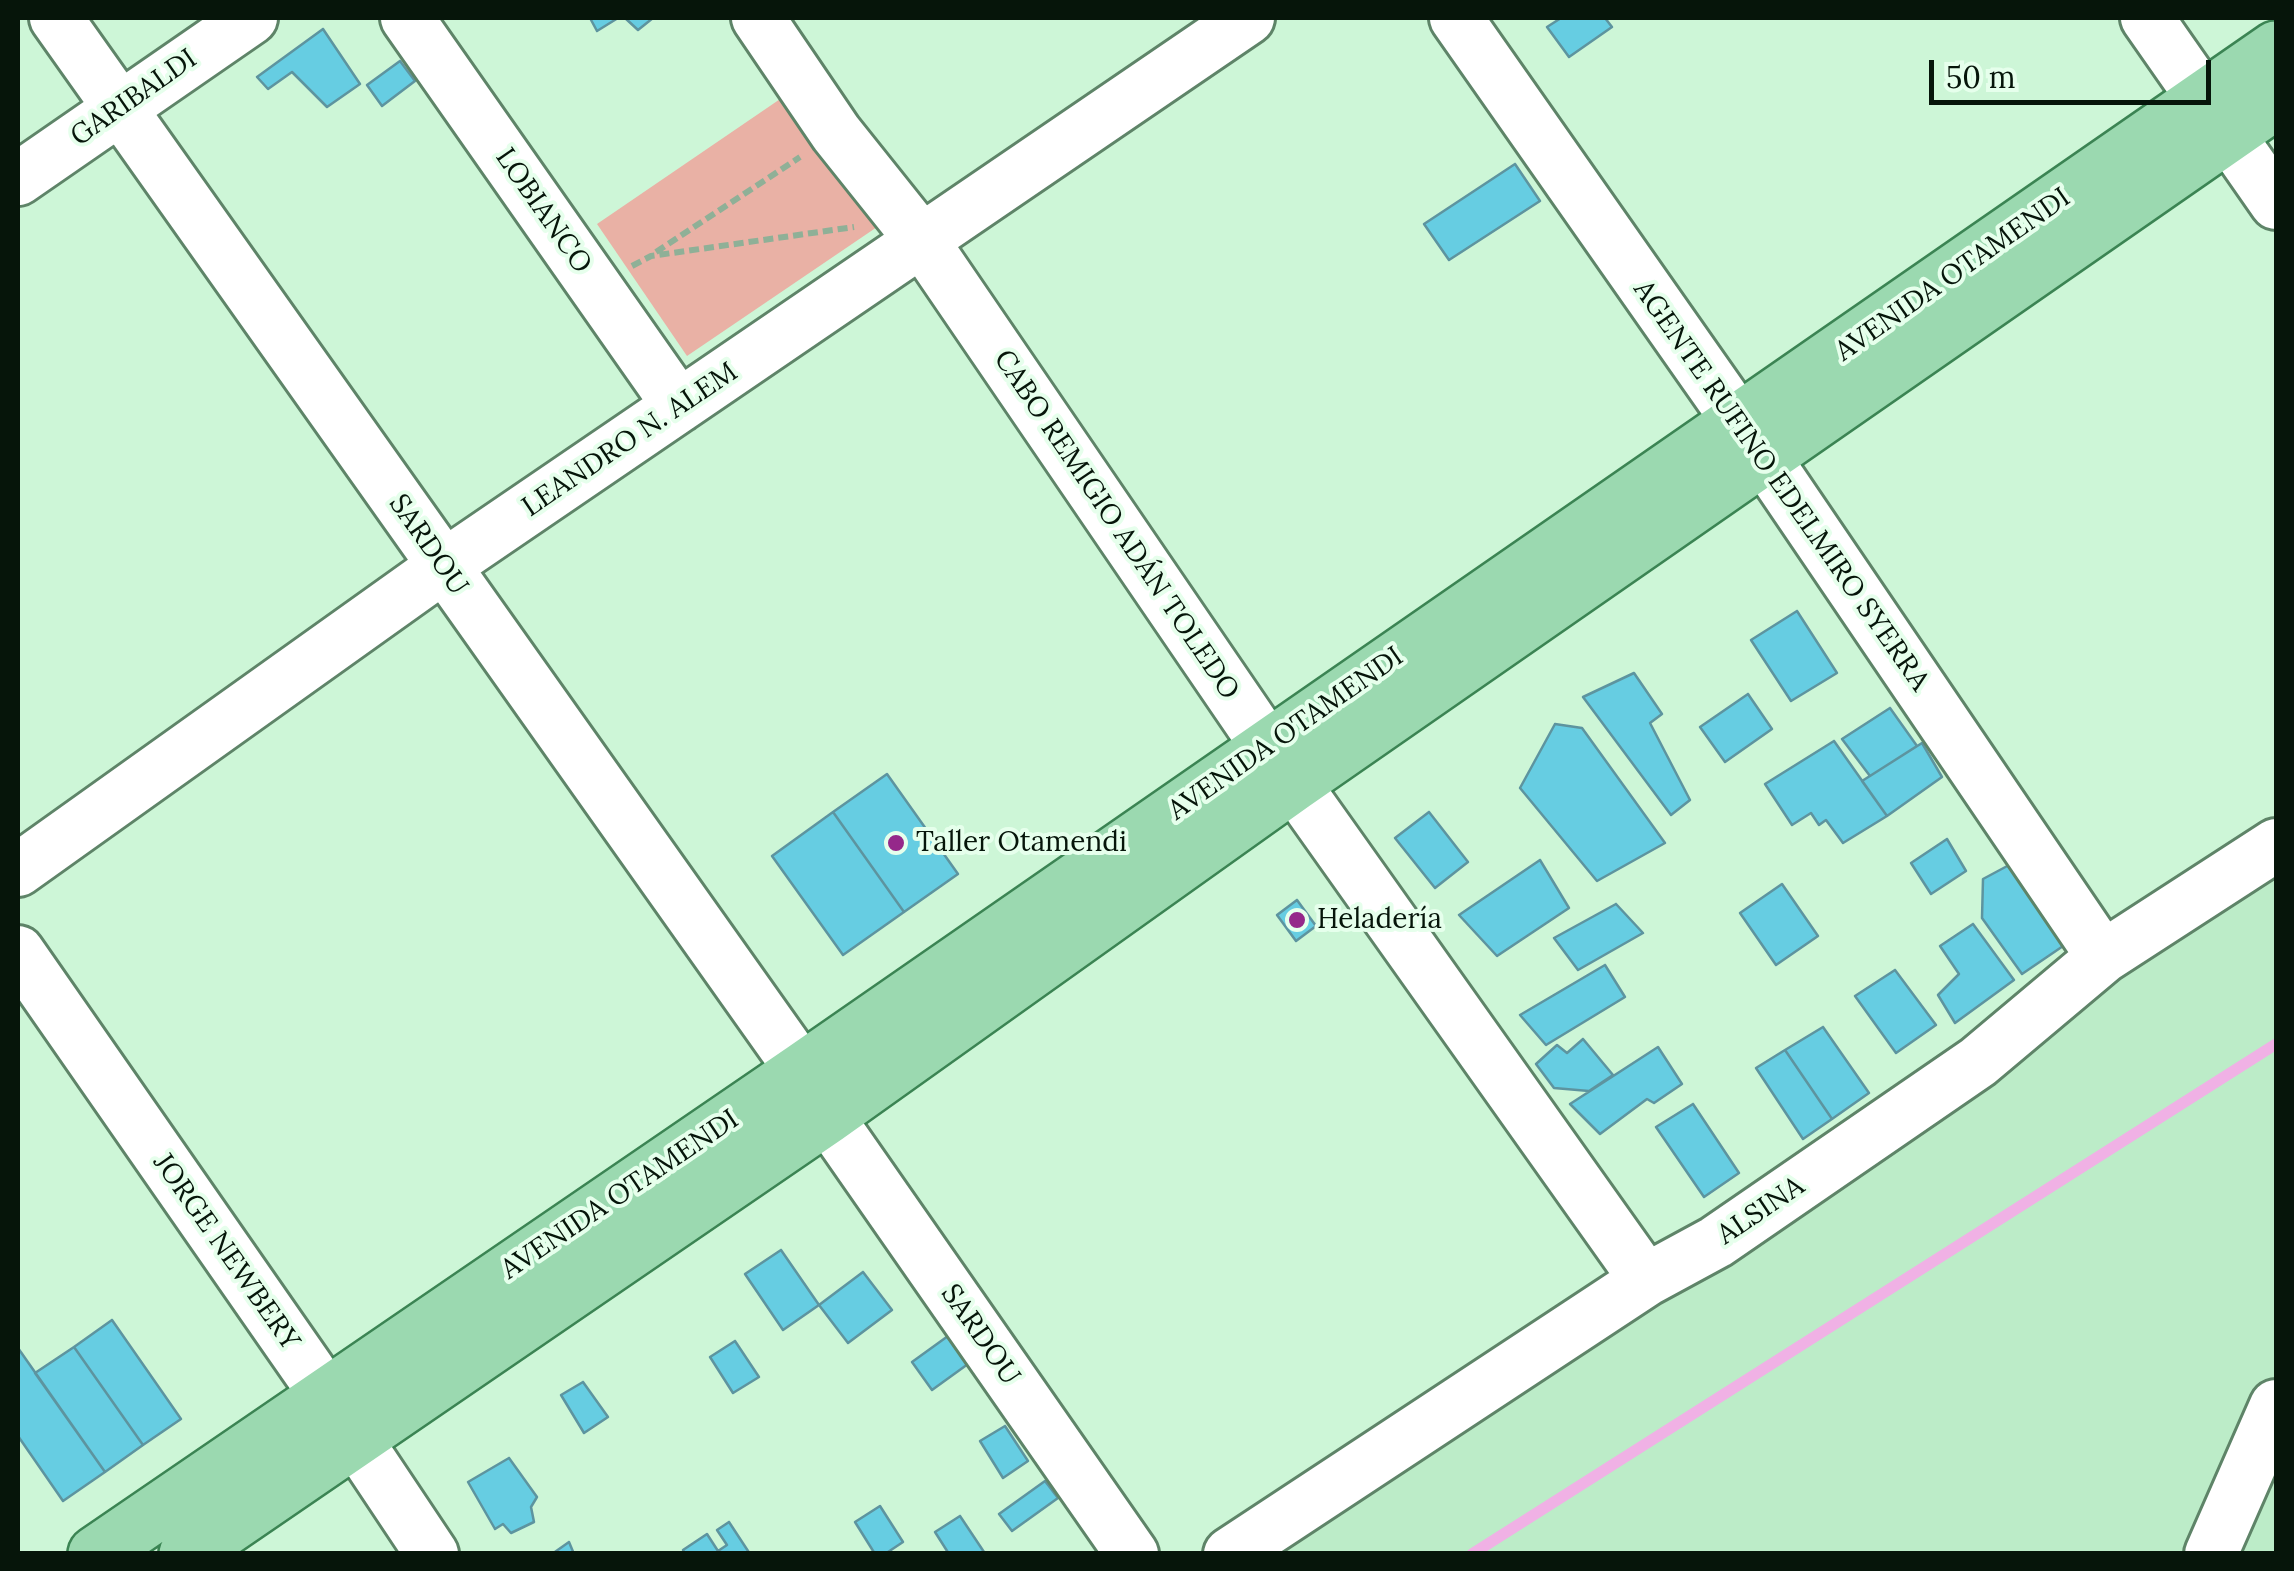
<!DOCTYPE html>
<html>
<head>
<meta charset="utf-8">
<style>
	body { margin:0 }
	#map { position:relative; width:2294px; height:1571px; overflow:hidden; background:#cdf6d7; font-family:Lora,serif }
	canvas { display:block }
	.frame { position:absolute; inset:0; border:20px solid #06150a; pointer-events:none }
	.scale { position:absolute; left:1929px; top:60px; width:282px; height:45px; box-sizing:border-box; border:5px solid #06150a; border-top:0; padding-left:12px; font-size:30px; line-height:35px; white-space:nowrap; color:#06150a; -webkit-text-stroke:8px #e6ffec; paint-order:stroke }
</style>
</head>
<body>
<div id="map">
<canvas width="2294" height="1571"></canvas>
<div class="frame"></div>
<div class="scale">50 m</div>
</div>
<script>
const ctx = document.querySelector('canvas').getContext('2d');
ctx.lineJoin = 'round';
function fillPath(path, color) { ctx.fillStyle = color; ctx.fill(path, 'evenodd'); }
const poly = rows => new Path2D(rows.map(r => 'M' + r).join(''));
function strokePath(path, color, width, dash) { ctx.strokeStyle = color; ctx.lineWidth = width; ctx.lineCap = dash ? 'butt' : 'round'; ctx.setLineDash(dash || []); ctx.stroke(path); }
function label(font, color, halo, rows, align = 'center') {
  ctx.font = font + ' Lora,serif'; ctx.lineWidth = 8; ctx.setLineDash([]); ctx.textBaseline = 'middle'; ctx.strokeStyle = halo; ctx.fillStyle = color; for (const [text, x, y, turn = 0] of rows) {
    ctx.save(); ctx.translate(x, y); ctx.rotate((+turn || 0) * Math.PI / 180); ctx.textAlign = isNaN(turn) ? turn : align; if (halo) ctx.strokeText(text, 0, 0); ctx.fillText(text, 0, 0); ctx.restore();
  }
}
fillPath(poly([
	[2276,872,2276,1553,1284,1553]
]), '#bcecc8');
fillPath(poly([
	[789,93,880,225,687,356,597,224]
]), '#e9b1a5');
strokePath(poly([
	[1472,1554,2276,1044]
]), '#f0b1e5', 11);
const building = poly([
	[590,18,618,18,597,31,590,18],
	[625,18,653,18,638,30,625,18],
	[1561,18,1605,18,1612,27,1569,57,1547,27,1561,18],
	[323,29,360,84,327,107,292,72,268,89,257,77,323,29],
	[400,61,415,81,382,106,367,85,400,61],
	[1515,164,1540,201,1449,260,1424,224,1515,164],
	[1797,611,1837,673,1791,701,1751,640,1797,611],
	[1634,673,1662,714,1650,723,1690,800,1671,815,1583,697,1634,673],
	[1748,694,1772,729,1725,762,1700,727,1748,694],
	[1890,708,1917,746,1870,776,1842,739,1890,708],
	[1555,724,1582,728,1665,843,1597,881,1520,788,1555,724],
	[1834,741,1887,816,1843,843,1826,820,1819,825,1811,813,1792,825,1765,784,1834,741],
	[1922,743,1942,777,1887,816,1862,781,1922,743],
	[887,774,958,874,904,912,833,812,887,774],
	[833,812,904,912,843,955,772,856,833,812],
	[1429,812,1468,862,1435,888,1395,838,1429,812],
	[1947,839,1966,871,1931,894,1911,863,1947,839],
	[1540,860,1569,908,1497,956,1459,915,1540,860],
	[2011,864,2069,942,2022,974,1982,918,1983,879,2011,864],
	[1782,884,1818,936,1776,965,1740,913,1782,884],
	[1297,900,1316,926,1296,941,1277,915,1297,900],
	[1616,904,1643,933,1578,970,1554,938,1616,904],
	[1973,924,2014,980,1955,1023,1938,995,1959,974,1940,946,1973,924],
	[1605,965,1625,997,1546,1045,1520,1015,1605,965],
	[1895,970,1936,1025,1896,1053,1855,996,1895,970],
	[1823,1027,1869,1093,1832,1119,1785,1050,1823,1027],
	[1583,1039,1613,1075,1589,1091,1554,1088,1536,1064,1557,1045,1567,1053,1583,1039],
	[1658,1047,1682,1084,1654,1103,1647,1099,1600,1134,1570,1104,1658,1047],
	[1785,1050,1832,1119,1803,1139,1756,1068,1785,1050],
	[1693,1104,1739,1173,1704,1197,1656,1127,1693,1104],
	[781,1250,819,1305,783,1330,745,1274,781,1250],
	[863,1272,892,1310,848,1343,819,1305,863,1272],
	[112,1320,181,1419,143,1445,74,1347,112,1320],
	[948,1336,968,1364,932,1390,912,1362,948,1336],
	[735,1341,759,1377,733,1393,710,1357,735,1341],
	[74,1347,143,1445,105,1472,35,1373,74,1347],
	[18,1348,105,1472,63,1501,18,1436,18,1348],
	[583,1382,608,1417,584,1433,561,1395,583,1382],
	[1005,1426,1028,1461,1003,1478,980,1441,1005,1426],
	[509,1458,537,1497,531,1507,534,1522,511,1533,503,1524,495,1529,468,1482,509,1458],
	[1045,1481,1058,1498,1012,1531,999,1514,1045,1481],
	[880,1506,903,1542,885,1554,875,1554,855,1522,880,1506],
	[960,1516,984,1552,981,1554,949,1554,935,1532,960,1516],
	[729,1522,750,1554,685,1554,683,1550,707,1534,718,1551,727,1545,717,1530,729,1522],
	[569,1542,574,1554,552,1554,569,1542]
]);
fillPath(building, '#66cde2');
strokePath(building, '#5d949f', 2.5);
const minor = poly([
	[56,18,802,1071],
	[407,18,679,406],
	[758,18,836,133,923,242,1267,746,1646,1280],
	[1456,18,1763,456,2103,957],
	[2147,18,2276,203],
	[18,179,251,18],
	[18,870,444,566,1248,18],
	[18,952,326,1395,432,1554],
	[827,1116,1132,1554],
	[1230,1554,1646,1280,1716,1242,1978,1062,2103,957,2276,845],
	[2211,1554,2276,1406]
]);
const major = poly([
	[96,1554,802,1071,2276,49],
	[187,1554,827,1116,1294,783,2276,101]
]);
strokePath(minor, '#5e8468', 58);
strokePath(major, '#3b8453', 60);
strokePath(poly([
	[656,252,800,157],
	[632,266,651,256,854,227]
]), '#8fb097', 6, [10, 5]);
strokePath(minor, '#fff', 52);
strokePath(major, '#9bd9b0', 55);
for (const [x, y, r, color] of [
	[896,843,10,"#95288a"],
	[1297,920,10,"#95288a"]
]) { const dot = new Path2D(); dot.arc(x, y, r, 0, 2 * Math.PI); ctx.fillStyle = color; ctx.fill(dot); strokePath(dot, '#e6ffec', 4); }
label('28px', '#06150a', '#e6ffec', [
	["GARIBALDI",134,98,-35],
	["LOBIANCO",543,211,55],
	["AVENIDA OTAMENDI",1953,275,-35],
	["LEANDRO N. ALEM",630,440,-34],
	["AGENTE RUFINO EDELMIRO SYERRA",1781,486,55],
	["CABO REMIGIO ADÁN TOLEDO",1116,525,56],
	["SARDOU",428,545,55],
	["AVENIDA OTAMENDI",1286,734,-35],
	["AVENIDA OTAMENDI",620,1195,-34],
	["ALSINA",1761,1211,-34],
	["JORGE NEWBERY",226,1252,55],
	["SARDOU",980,1335,55]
]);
label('28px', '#06150a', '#e6ffec', [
	["Taller Otamendi",916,843],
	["Heladería",1317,920]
], 'left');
</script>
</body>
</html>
